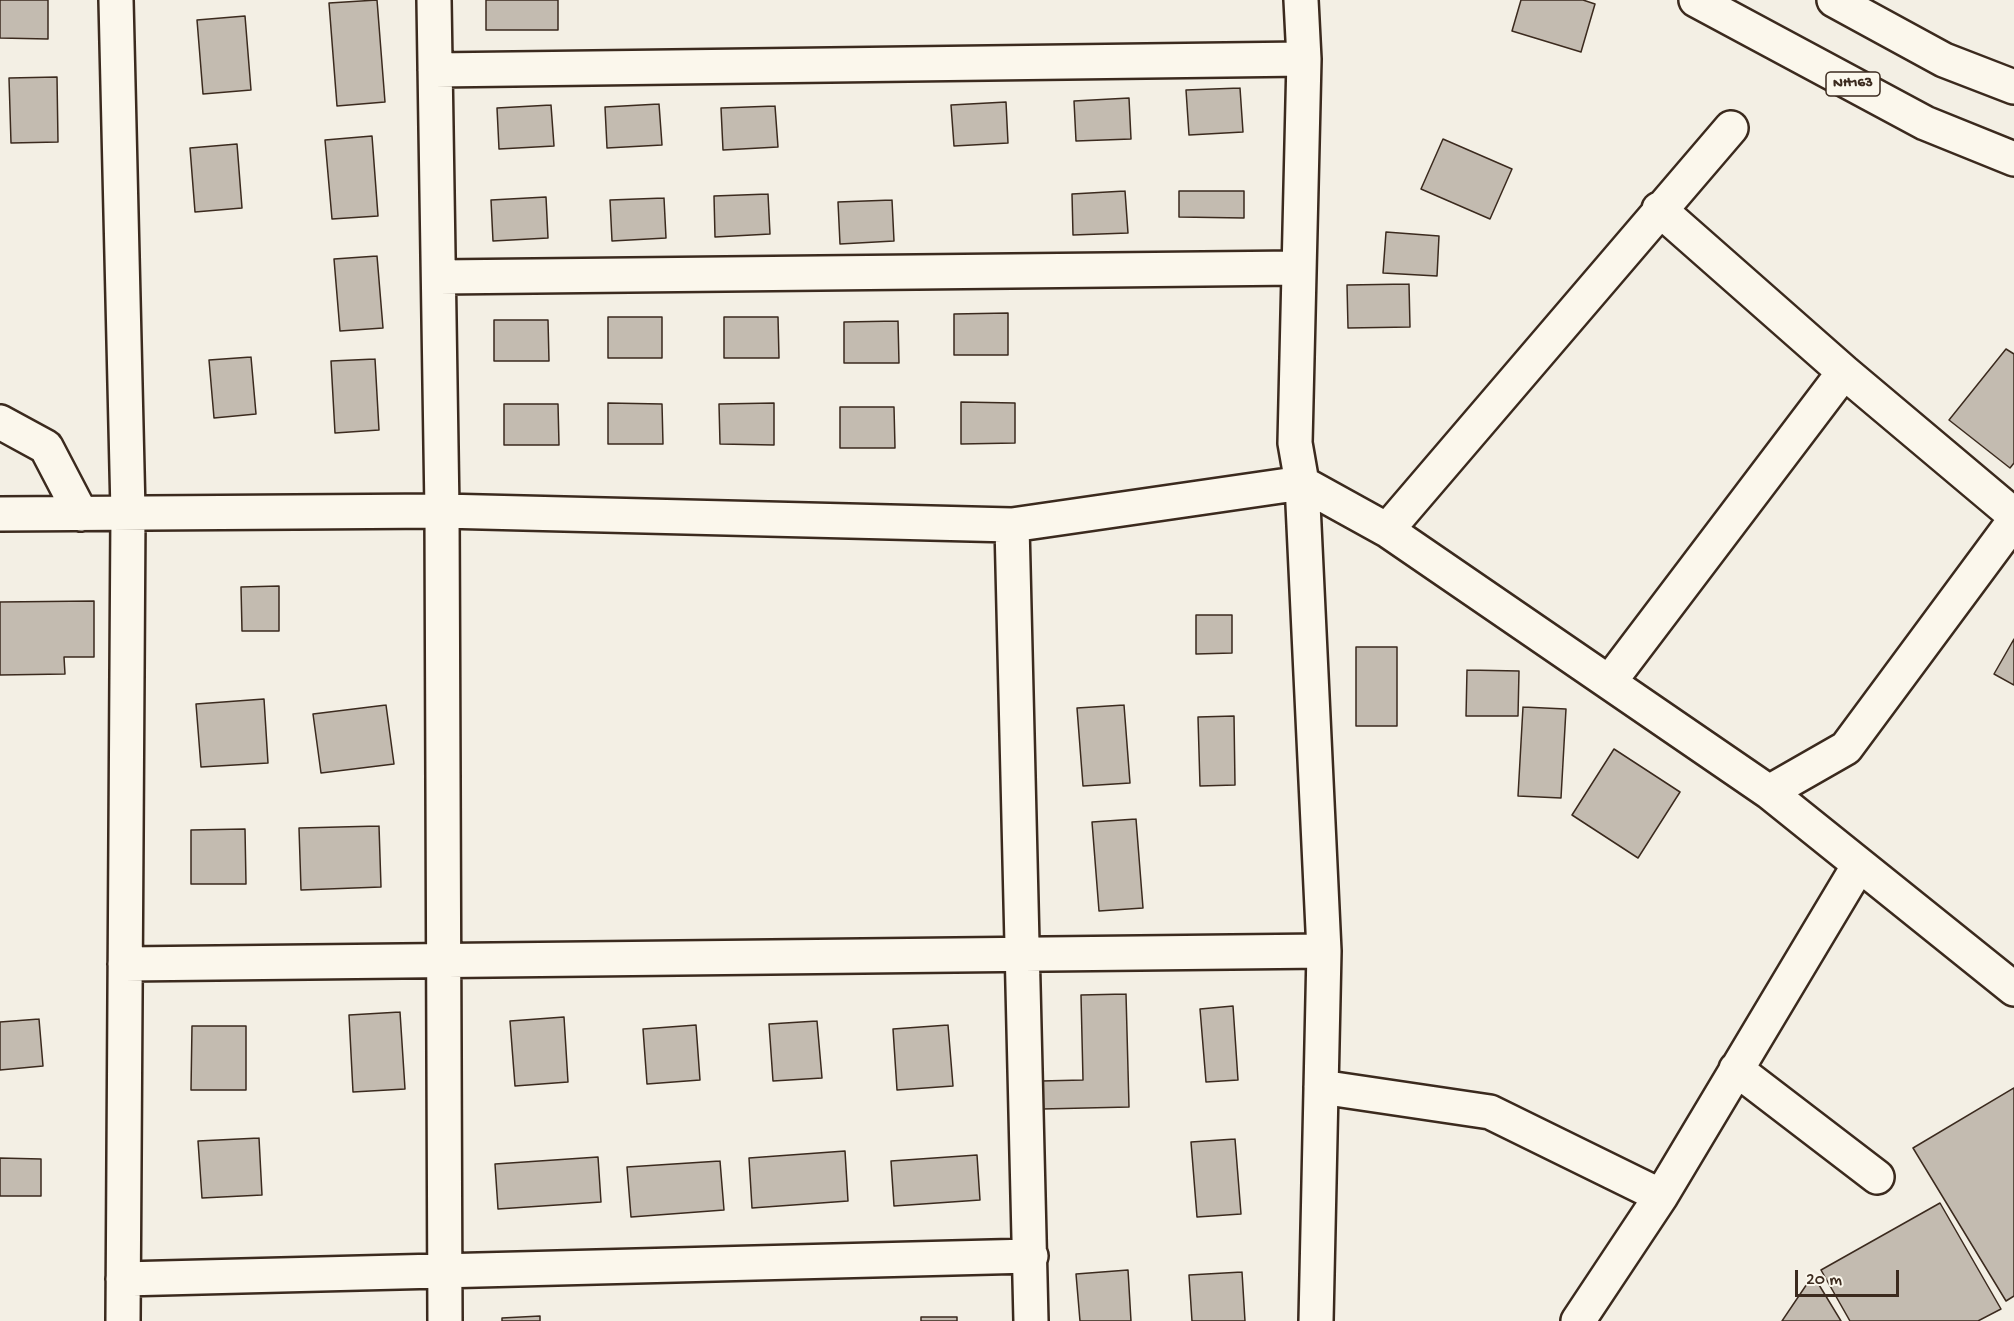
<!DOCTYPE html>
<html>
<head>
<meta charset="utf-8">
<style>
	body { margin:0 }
	#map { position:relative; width:2014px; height:1321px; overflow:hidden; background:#f3efe4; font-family:"Gochi Hand",sans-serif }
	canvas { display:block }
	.scale { position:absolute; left:1795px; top:1270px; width:104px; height:27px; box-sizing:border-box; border:3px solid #3b2a1e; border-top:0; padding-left:8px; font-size:18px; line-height:21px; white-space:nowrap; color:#3b2a1e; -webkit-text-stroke:4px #fbf7ec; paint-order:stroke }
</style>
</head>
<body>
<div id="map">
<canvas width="2014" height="1321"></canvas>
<div class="scale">20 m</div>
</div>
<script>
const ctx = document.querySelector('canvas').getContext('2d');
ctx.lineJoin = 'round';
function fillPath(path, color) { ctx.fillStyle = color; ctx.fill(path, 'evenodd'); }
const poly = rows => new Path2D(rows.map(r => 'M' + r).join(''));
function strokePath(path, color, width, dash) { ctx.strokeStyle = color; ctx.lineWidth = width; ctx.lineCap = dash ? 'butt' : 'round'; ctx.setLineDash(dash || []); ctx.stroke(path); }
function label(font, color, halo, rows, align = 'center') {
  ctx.font = font + ' "Gochi Hand",sans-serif'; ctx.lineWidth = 5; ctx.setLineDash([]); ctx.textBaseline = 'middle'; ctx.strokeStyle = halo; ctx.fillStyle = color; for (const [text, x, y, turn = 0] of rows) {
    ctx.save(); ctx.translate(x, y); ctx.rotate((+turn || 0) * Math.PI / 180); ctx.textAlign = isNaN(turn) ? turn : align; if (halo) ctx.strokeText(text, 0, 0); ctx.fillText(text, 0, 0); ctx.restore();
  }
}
const building = poly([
	[0,0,48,0,48,39,0,38,0,0],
	[377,0,385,102,337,106,329,3,377,0],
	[486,0,558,0,558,30,486,30,486,0],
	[1521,0,1583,0,1595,4,1581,52,1512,31,1521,0],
	[245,16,251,90,203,94,197,20,245,16],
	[57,77,58,142,11,143,9,78,57,77],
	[1240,88,1243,132,1189,135,1186,90,1240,88],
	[1129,98,1131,139,1076,141,1074,101,1129,98],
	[1006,102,1008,143,954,146,951,105,1006,102],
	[659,104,662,145,607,148,605,107,659,104],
	[551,105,554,146,499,149,497,108,551,105],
	[775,106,778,147,723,150,721,108,775,106],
	[372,136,378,216,332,219,325,140,372,136],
	[1443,139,1512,169,1490,219,1421,189,1443,139],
	[237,144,242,208,195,212,190,148,237,144],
	[1125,191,1128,233,1073,235,1072,194,1125,191],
	[1179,191,1244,191,1244,218,1179,217,1179,191],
	[768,194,770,234,715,237,714,196,768,194],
	[546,197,548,238,493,241,491,200,546,197],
	[664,198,666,238,612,241,610,200,664,198],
	[892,200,894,241,840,244,838,202,892,200],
	[1386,232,1439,236,1437,276,1383,273,1386,232],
	[377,256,383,328,340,331,334,259,377,256],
	[1409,284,1410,327,1348,328,1347,285,1409,284],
	[1008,313,1008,355,954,355,954,314,1008,313],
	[608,317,662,317,662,358,608,358,608,317],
	[724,317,778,317,779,358,724,358,724,317],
	[494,320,548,320,549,361,494,361,494,320],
	[898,321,899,363,844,363,844,322,898,321],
	[2006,349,2014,354,2014,463,2010,468,1949,420,2006,349],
	[251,357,256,414,214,418,209,360,251,357],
	[375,359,379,430,335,433,331,361,375,359],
	[961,402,1015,403,1015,443,961,444,961,402],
	[608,403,662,404,663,444,608,444,608,403],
	[774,403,774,445,720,444,719,404,774,403],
	[504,404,558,404,559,445,504,445,504,404],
	[840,407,894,407,895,448,840,448,840,407],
	[279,586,279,631,242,631,241,587,279,586],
	[94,601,94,657,64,657,65,674,0,675,0,602,94,601],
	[1196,615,1232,615,1232,653,1196,654,1196,615],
	[2014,639,2014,685,1994,674,2014,639],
	[1356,647,1397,647,1397,726,1356,726,1356,647],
	[1467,670,1519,671,1518,716,1466,716,1467,670],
	[264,699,268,763,201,767,196,704,264,699],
	[386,705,394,764,321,773,313,714,386,705],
	[1124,705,1130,783,1083,786,1077,708,1124,705],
	[1523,707,1566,709,1561,798,1518,796,1523,707],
	[1234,716,1235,785,1200,786,1198,717,1234,716],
	[1614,749,1680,792,1638,858,1572,815,1614,749],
	[1136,819,1143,908,1099,911,1092,822,1136,819],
	[379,826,381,887,301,890,299,828,379,826],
	[245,829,246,884,191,884,191,830,245,829],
	[1126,994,1129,1107,1042,1109,1041,1081,1083,1080,1081,995,1126,994],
	[1233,1006,1238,1080,1206,1082,1200,1009,1233,1006],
	[400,1012,405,1089,353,1092,349,1015,400,1012],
	[564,1017,568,1082,515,1086,510,1021,564,1017],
	[39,1019,43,1066,0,1070,0,1022,39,1019],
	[817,1021,822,1078,773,1081,769,1024,817,1021],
	[696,1025,700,1080,647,1084,643,1029,696,1025],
	[948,1025,953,1086,897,1090,893,1029,948,1025],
	[192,1026,246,1026,246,1090,191,1090,192,1026],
	[2014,1088,2014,1296,2006,1301,1913,1148,2014,1088],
	[259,1138,262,1195,202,1198,198,1141,259,1138],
	[1235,1139,1241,1214,1197,1217,1191,1142,1235,1139],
	[845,1151,848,1201,752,1208,749,1158,845,1151],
	[977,1155,980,1200,894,1206,891,1161,977,1155],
	[598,1157,601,1202,498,1209,495,1164,598,1157],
	[0,1158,41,1159,41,1196,0,1196,0,1158],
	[720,1161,724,1210,631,1217,627,1167,720,1161],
	[1940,1203,2001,1309,1978,1321,1850,1321,1821,1270,1940,1203],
	[1128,1270,1131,1321,1080,1321,1076,1274,1128,1270],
	[1242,1272,1245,1321,1192,1321,1189,1275,1242,1272],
	[1813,1275,1841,1321,1782,1321,1813,1275],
	[540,1316,540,1321,502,1321,502,1318,540,1316],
	[921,1317,957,1317,957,1321,921,1321,921,1317]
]);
fillPath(building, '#c3bbb0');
strokePath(building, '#3b2a1e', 1.5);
const minor = poly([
	[116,0,128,512,123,1321],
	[434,0,442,511,445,1321],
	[1301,0,1304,59,1295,443,1302,483,1324,951,1316,1321],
	[435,70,1304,59],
	[1659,209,1844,372,2014,515],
	[439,277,1298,268],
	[0,422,46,447,81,514],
	[0,514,442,511,1012,525,1302,483,1387,530,1769,792,2014,989],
	[1012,525,1031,1321],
	[1387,530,1731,128],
	[1610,681,1844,372],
	[1769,792,1846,748,2014,521],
	[125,964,1324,951],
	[1736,1069,1877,1177],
	[1321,1087,1490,1112,1661,1196],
	[123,1279,1031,1256],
	[1578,1321,1661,1196,1859,865]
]);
const trunk = poly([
	[1696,0,1925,123,2014,159],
	[1834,0,1944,60,2014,87]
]);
strokePath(minor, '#3b2a1e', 38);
strokePath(trunk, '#3b2a1e', 38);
strokePath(minor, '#fbf7ec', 33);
strokePath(trunk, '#fbf7ec', 33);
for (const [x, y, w] of [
	[1853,84,54]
]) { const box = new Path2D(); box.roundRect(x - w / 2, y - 12, w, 24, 4.5); ctx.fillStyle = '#fbf7ec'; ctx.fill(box); strokePath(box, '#3b2a1e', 1.5); }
label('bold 15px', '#3b2a1e', null, [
	["NH163",1853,84]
]);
</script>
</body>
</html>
